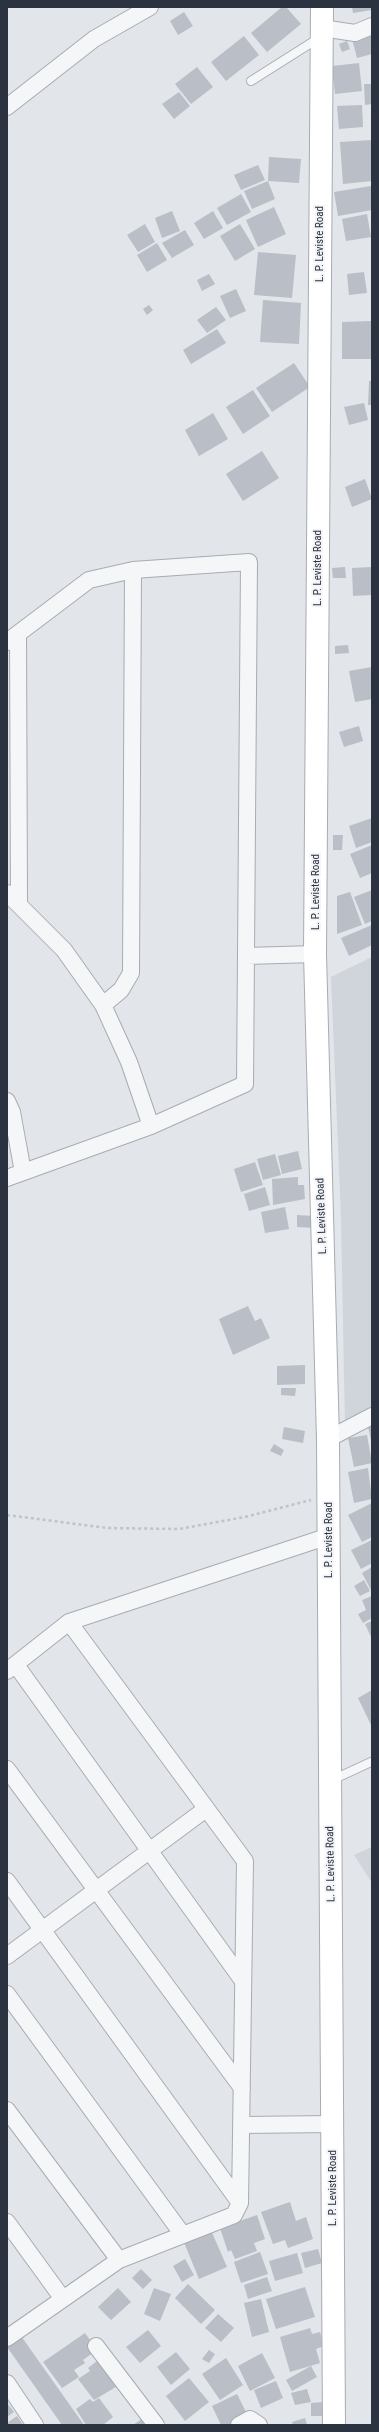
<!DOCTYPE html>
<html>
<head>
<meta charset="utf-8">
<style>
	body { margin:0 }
	#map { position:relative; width:379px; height:2432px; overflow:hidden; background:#e2e5e9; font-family:"Roboto Condensed",sans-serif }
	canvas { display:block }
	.frame { position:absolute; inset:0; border:8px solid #2b3240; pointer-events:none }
</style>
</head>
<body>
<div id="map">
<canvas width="379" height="2432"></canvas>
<div class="frame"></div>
</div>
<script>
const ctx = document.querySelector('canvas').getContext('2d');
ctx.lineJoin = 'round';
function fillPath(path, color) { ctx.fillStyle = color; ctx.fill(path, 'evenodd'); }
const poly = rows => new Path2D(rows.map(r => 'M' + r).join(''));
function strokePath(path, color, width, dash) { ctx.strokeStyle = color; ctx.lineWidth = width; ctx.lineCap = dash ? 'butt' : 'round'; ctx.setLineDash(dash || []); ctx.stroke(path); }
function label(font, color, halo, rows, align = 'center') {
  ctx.font = font + ' "Roboto Condensed",sans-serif'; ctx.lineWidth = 4; ctx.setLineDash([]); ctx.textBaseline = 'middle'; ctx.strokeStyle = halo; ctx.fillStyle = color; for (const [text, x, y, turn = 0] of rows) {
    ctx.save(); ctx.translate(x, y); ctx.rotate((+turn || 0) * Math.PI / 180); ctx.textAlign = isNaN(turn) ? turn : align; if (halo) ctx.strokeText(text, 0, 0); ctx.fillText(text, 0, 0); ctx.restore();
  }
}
fillPath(poly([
	[372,957,372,1409,345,1424,341,1218,331,977],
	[372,1847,372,1883,354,1855]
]), '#d0d4db');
fillPath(poly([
	[282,7,286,7,301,24,267,52,251,33],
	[352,7,372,7,372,10,353,13],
	[184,12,193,26,178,35,170,21],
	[372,35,372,54,357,58,352,39],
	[244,36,259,55,226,81,211,62],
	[347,41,350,49,342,52,339,44],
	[359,63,362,91,335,94,332,66],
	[197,67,213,87,191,104,175,84],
	[364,84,372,84,372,104,365,105],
	[179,92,190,106,174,119,162,104],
	[362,105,363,127,339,129,337,106],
	[372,140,372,181,343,184,340,142],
	[269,157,301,159,299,183,268,181],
	[258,165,265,180,241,190,234,175],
	[268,181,275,199,252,209,244,191],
	[371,186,372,210,338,216,334,192],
	[241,194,251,212,227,225,217,208],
	[274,207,286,234,258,247,246,220],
	[172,211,180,231,162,238,155,218],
	[213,211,223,228,204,239,194,223],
	[367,214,371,237,346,241,342,219],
	[145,224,155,242,138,252,127,235],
	[240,224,255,249,235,261,220,236],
	[185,230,194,245,172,258,162,243],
	[157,243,167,260,147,272,137,255],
	[258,252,296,255,292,298,254,295],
	[364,272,367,293,349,295,347,274],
	[209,274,215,284,202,291,197,280],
	[236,289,246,311,230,318,220,296],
	[263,300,301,303,299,344,260,342],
	[149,305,153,310,147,315,143,309],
	[216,307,226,320,207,333,197,320],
	[372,321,372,359,342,359,342,322],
	[217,329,226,343,191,364,183,350],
	[294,363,310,387,272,412,256,388],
	[369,381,372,381,372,405,368,405],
	[253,390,270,416,243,434,226,407],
	[364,403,368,420,349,425,344,407],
	[213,413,228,439,199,456,185,430],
	[262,451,279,478,243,501,226,474],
	[365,479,372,499,352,507,345,487],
	[345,567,346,578,333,578,332,568],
	[372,567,372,595,353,596,352,568],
	[348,645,349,653,335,654,335,646],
	[372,667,372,699,355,702,349,671],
	[359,726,363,741,344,747,339,732],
	[372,818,372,842,356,848,349,826],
	[333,835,343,835,342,850,333,850],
	[372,845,372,873,360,878,350,854],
	[372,890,372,921,365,924,354,897],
	[350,892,362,925,337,934,337,896],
	[372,925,372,945,349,956,341,938],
	[298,1151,302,1169,282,1174,278,1156],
	[275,1154,281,1175,263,1180,257,1159],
	[255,1162,263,1185,241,1192,234,1169],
	[298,1177,298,1185,304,1185,305,1199,273,1205,272,1179],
	[265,1187,270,1205,249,1211,244,1194],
	[285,1207,289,1229,265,1233,261,1212],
	[297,1215,315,1216,314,1228,297,1227],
	[248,1306,255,1321,261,1318,270,1338,233,1355,219,1319],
	[305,1365,305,1384,277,1385,277,1366],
	[281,1388,296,1388,295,1396,281,1395],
	[372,1426,372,1440,371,1440,368,1427],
	[284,1427,305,1431,303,1443,282,1439],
	[367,1435,372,1463,354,1467,348,1438],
	[274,1444,284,1450,281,1456,270,1451],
	[368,1468,372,1499,354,1503,348,1472],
	[372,1503,372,1537,362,1542,348,1515],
	[372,1540,372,1563,361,1569,351,1550],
	[372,1567,372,1592,362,1573],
	[364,1580,370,1591,360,1596,354,1586],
	[372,1596,372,1618,363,1623,358,1614,366,1610,362,1600],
	[372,1621,372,1639,365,1624],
	[372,1690,372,1727,358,1698],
	[290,2202,296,2221,306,2217,313,2239,288,2248,285,2240,273,2244,261,2212],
	[257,2215,265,2239,254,2243,257,2251,235,2259,231,2250,228,2252,220,2228],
	[210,2228,227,2267,199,2279,183,2240],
	[318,2249,322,2263,305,2268,301,2253],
	[260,2252,268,2274,241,2283,234,2262],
	[297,2253,303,2273,275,2281,269,2261],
	[185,2259,194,2275,182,2282,173,2266],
	[141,2269,152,2280,143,2289,132,2278],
	[267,2277,272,2291,248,2299,244,2285],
	[188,2284,215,2310,201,2324,175,2298],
	[305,2287,315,2317,276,2329,266,2299],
	[118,2288,131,2302,111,2320,98,2307],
	[154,2288,171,2294,160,2321,144,2314],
	[261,2299,269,2332,252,2337,244,2303],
	[218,2314,234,2328,221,2342,205,2328],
	[310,2328,312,2334,320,2332,324,2346,316,2349,320,2363,290,2372,280,2337],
	[148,2330,161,2346,140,2363,126,2347],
	[85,2333,97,2350,83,2360,85,2363,74,2370,79,2377,62,2388,43,2362],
	[21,2336,84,2425,62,2425,7,2347],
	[209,2350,215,2354,209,2363,202,2359],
	[176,2352,190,2369,171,2385,157,2367],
	[262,2353,275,2378,250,2391,238,2366],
	[101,2358,121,2384,94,2400,78,2379,90,2371,88,2368],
	[226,2358,243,2385,220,2400,202,2374],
	[311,2366,317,2377,292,2391,286,2380],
	[189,2378,209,2402,185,2421,166,2396],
	[276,2381,283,2398,261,2408,254,2390],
	[307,2389,311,2402,295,2405,291,2393],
	[237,2394,248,2416,229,2425,221,2425,212,2406],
	[99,2398,113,2417,103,2425,86,2425,76,2409,90,2399,93,2402],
	[323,2402,323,2416,311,2416,311,2403],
	[7,2403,14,2412,7,2417],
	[17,2416,23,2425,7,2425,7,2423],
	[143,2418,148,2425,133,2425],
	[305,2418,307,2425,293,2425,292,2422]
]), '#babec6');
const service = poly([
	[251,81,319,38],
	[332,1780,371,1762]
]);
const minor = poly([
	[322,28,355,33,372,26],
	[7,107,94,39,150,7],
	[18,634,19,903],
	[7,642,89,580,133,570,249,562,245,1084,151,1126,7,1178],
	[7,893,64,950,103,1005,129,1062,151,1126],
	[246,956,315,954],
	[103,1005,121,990,131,973,133,570],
	[7,1101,12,1112,23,1172],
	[328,1439,372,1416],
	[16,1665,243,1981],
	[7,1671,69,1622,329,1536],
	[7,1769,242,2088],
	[7,1881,240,2203],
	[7,1956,206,1809],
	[7,1994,183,2235],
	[7,2110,119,2260],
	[241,2125,333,2124],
	[7,2222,63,2299],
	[7,2338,119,2260,234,2215,240,2203,245,1861,69,1622],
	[96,2346,156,2425],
	[7,2383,35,2425],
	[239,2425,250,2419,259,2425]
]);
const secondary = poly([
	[322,7,315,954,328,1439,334,2425]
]);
strokePath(service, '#a7acb3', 10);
strokePath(minor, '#a7acb3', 18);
strokePath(secondary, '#a7acb3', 24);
strokePath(poly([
	[7,1515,107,1528,179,1529,245,1517,311,1500]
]), '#c0c3c8', 2.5, [3, 3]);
strokePath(service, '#f5f6f8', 8);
strokePath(minor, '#f5f6f8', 16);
strokePath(secondary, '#fff', 22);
label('11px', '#2b3240', '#f2f4f7', [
	["L. P. Leviste Road",320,244,-90],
	["L. P. Leviste Road",318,568,-90],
	["L. P. Leviste Road",316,892,-90],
	["L. P. Leviste Road",322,1216,-92],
	["L. P. Leviste Road",329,1540,-90],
	["L. P. Leviste Road",331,1864,-91],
	["L. P. Leviste Road",333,2188,-90]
]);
</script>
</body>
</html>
